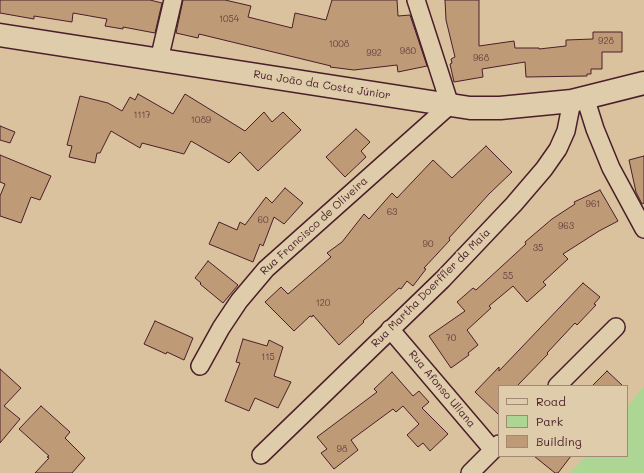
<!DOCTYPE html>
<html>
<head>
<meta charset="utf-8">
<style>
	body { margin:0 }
	#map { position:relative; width:644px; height:473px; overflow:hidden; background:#dac29e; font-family:Mali,sans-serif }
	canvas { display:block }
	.legend { position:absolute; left:498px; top:385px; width:130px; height:72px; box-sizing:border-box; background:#dfccaa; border:1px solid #a38777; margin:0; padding:5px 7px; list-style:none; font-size:12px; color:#4a1f2b }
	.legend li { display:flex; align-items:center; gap:8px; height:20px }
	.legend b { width:20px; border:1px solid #a38777 }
</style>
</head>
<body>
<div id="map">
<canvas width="644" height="473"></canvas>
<ul class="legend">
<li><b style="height:5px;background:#dfccaa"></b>Road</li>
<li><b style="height:11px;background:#add694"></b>Park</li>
<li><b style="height:11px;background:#bf9a77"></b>Building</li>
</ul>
</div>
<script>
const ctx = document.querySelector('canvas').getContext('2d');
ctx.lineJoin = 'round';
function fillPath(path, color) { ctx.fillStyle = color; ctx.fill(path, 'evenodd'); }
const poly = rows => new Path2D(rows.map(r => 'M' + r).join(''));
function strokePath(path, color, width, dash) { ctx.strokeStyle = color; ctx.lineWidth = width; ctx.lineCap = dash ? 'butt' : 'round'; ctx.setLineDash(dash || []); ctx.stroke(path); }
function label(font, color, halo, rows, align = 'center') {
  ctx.font = font + ' Mali,sans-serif'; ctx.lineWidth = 3; ctx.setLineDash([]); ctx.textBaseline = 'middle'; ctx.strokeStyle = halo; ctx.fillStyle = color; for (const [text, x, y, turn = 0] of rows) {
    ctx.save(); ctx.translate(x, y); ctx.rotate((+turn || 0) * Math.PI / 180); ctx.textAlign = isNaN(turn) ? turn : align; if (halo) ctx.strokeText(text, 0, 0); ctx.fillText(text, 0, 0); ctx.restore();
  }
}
fillPath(poly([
	[644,386,644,473,570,473,585,456,627,456,627,407]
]), '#add694');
const building = poly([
	[0,0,150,0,162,3,155,33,123,27,123,29,105,26,107,19,73,13,72,22,34,16,34,19,0,13,0,0],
	[183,0,225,0,251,6,248,17,292,28,295,13,326,20,332,0,397,0,398,16,410,15,427,66,398,72,397,65,354,70,330,67,331,66,199,34,198,38,176,33,183,0],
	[445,0,479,0,479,46,514,41,515,48,539,48,539,49,566,46,566,40,593,39,593,32,622,32,622,52,602,52,602,69,591,69,591,74,587,74,587,76,526,77,525,62,482,69,483,77,454,82,450,64,452,63,451,59,455,57,446,20,445,0],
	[138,94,173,114,185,94,245,131,264,112,272,122,283,112,301,130,258,171,240,152,229,163,191,141,184,154,142,143,140,148,111,131,100,153,97,153,95,163,69,157,72,146,67,145,80,96,108,103,122,111,130,97,135,100,138,94],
	[0,126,15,132,10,143,0,140,0,126],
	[356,129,370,142,361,151,366,157,345,177,326,157,356,129],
	[486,146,512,172,489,194,449,238,450,240,424,268,426,269,413,286,407,281,401,289,399,288,363,321,364,322,339,345,313,315,312,317,310,316,294,331,265,302,281,287,288,294,331,257,327,253,342,242,364,214,369,219,392,193,397,198,433,160,452,178,486,146],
	[0,155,51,176,40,200,31,197,21,223,0,216,0,196,5,184,0,182,0,155],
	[644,156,644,203,642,204,636,192,629,160,644,156],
	[285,188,303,203,284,224,274,217,263,246,260,244,253,262,209,244,219,222,237,230,240,222,245,225,266,197,272,203,285,188],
	[600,190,618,221,599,231,563,254,568,259,543,282,546,285,527,302,513,286,489,306,491,308,467,330,478,345,468,353,469,355,451,368,429,336,465,311,457,302,473,288,476,290,526,244,525,242,552,219,575,204,574,202,600,190],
	[208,261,238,285,223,303,200,284,201,283,195,278,208,261],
	[583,283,600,297,594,304,596,305,577,325,575,323,547,353,548,354,517,386,499,386,499,415,475,392,499,367,499,371,583,283],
	[155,321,193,338,184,360,167,352,166,354,144,344,155,321],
	[243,339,267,346,269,340,283,347,274,376,291,382,278,408,255,398,249,411,225,401,240,363,236,362,243,339],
	[0,369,21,388,4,406,20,419,0,443,0,369],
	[607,371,623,386,592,386,607,371],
	[392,372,413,396,419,391,429,402,422,408,448,434,430,451,423,443,418,447,407,435,419,424,403,406,396,412,393,409,351,440,358,450,334,469,321,453,327,449,317,437,377,392,374,389,392,372],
	[41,406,70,432,65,438,85,458,72,473,35,473,49,458,47,457,49,456,19,429,41,406],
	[534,456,571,456,558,473,555,473,534,456]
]);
fillPath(building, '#bf9a77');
strokePath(building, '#4a1f2b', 1);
const minor = poly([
	[159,60,173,0],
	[585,97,595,129,611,168,644,229],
	[390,329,493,450],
	[200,366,221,328,239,301,266,269,450,105,416,0],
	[557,386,616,327],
	[261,455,443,279,514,204,544,169,558,149,566,131,572,101],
	[470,473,499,444]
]);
const secondary = poly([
	[0,35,470,108,500,108,572,101,644,83]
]);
strokePath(minor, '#4a1f2b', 20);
strokePath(secondary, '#4a1f2b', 25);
strokePath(minor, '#dfccaa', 17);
strokePath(secondary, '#dfccaa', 22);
label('9px', '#673e3e', null, [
	["1054",229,19],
	["928",606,41],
	["1008",339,44],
	["980",408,51],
	["992",374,53],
	["968",481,58],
	["1117",142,115],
	["1089",201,120],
	["961",593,204],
	["63",392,212],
	["60",263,220],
	["963",566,226],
	["90",428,244],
	["35",538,248],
	["55",508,276],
	["120",323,303],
	["70",451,338],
	["115",268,357],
	["98",342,449]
]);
label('11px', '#4a1f2b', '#dfccaa', [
	["Rua João da Costa Júnior",322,85,9],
	["Rua Francisco de Oliveira",314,226,-42],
	["Rua Martha Doerffler da Maia",431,288,-45],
	["Rua Afonso Uliana",442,389,50]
]);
</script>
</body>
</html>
